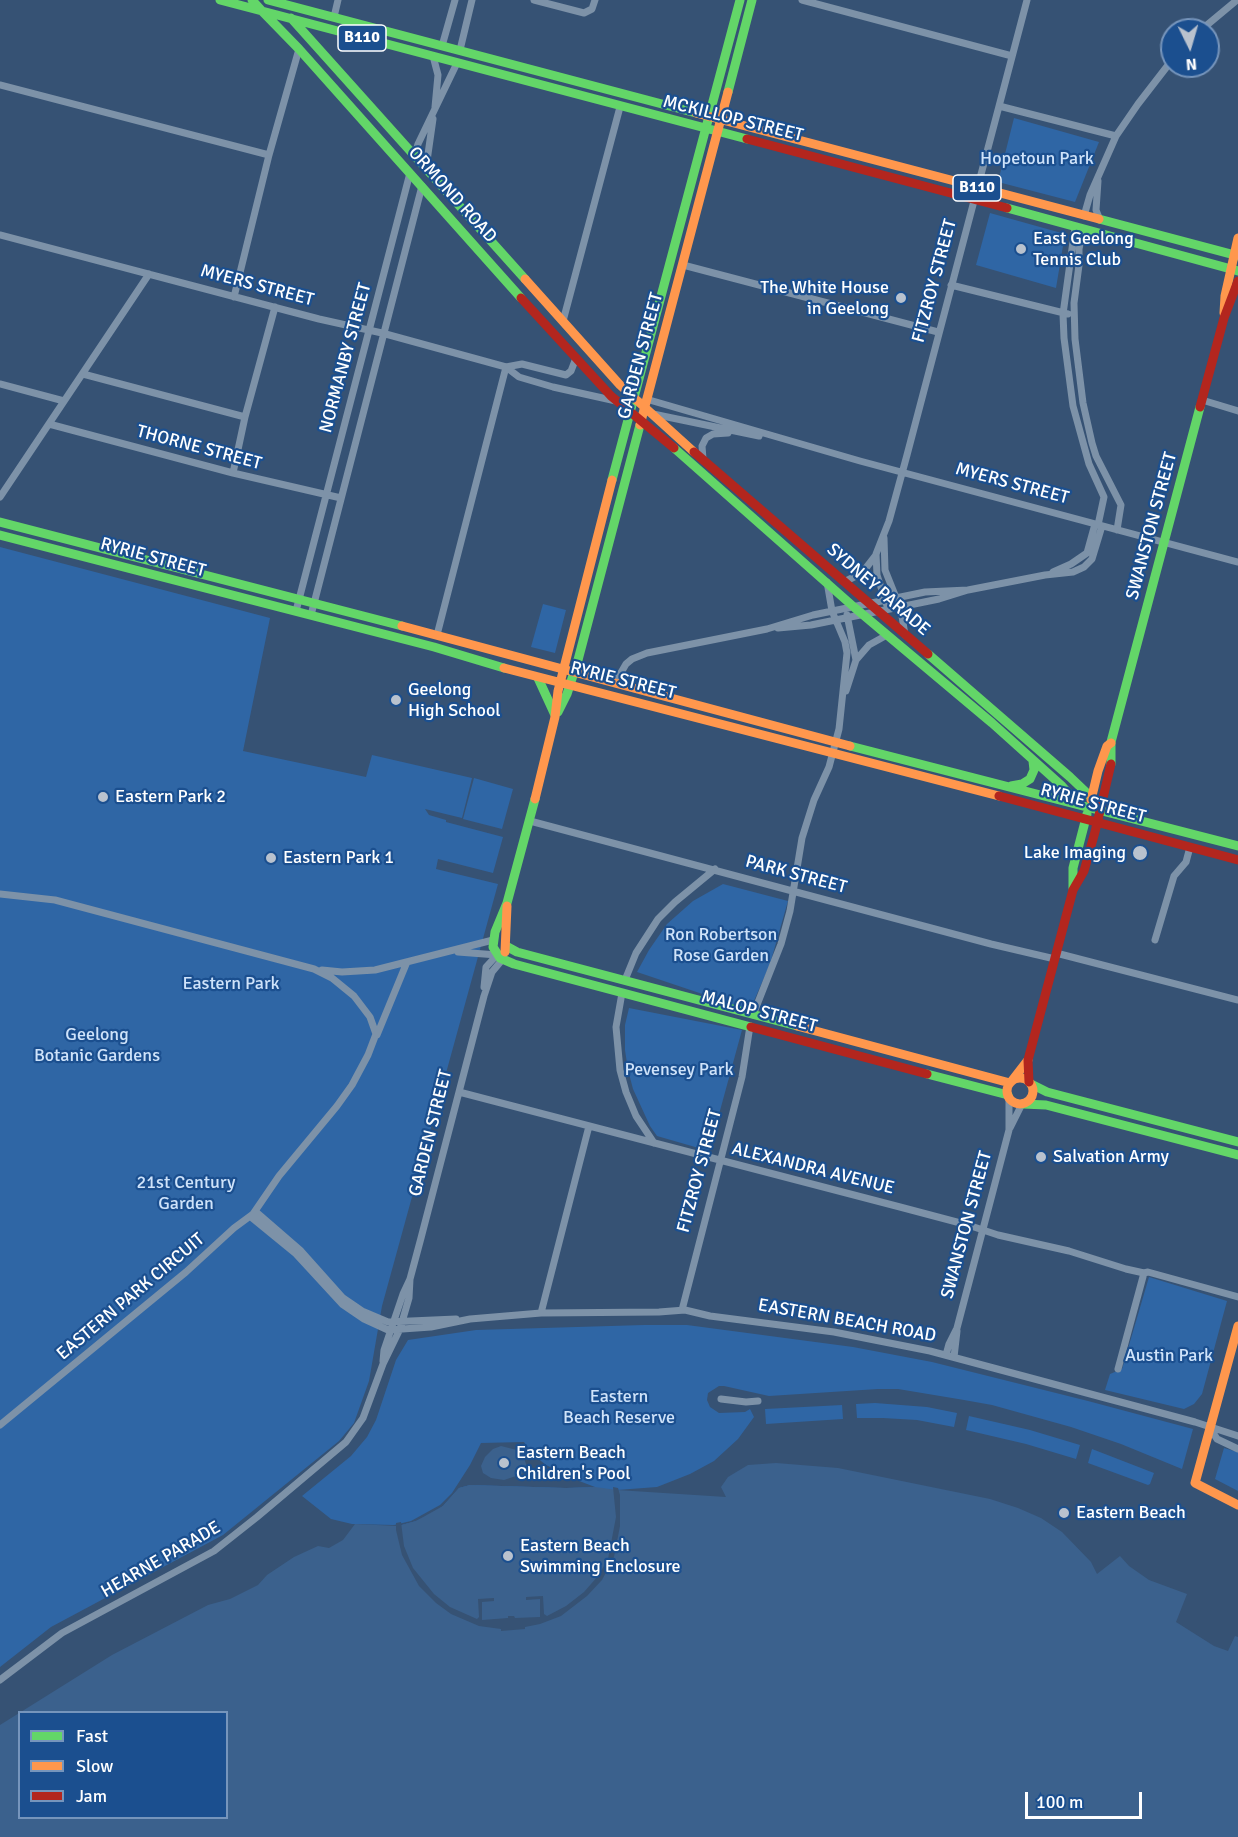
<!DOCTYPE html>
<html>
<head>
<meta charset="utf-8">
<style>
	body { margin:0 }
	#map { position:relative; width:1238px; height:1837px; overflow:hidden; background:#365274; font-family:Signika,sans-serif }
	canvas { display:block }
	.legend { position:absolute; left:18px; top:1711px; width:210px; height:108px; box-sizing:border-box; background:#1b4f8f; border:2px solid #7695bc; margin:0; padding:8px 10px; list-style:none; font-size:18px; color:#fff }
	.legend li { display:flex; align-items:center; gap:12px; height:30px }
	.legend b { width:30px; border:2px solid #7695bc }
	.north { position:absolute; left:1160px; top:18px; width:60px; height:60px; box-sizing:border-box; background:#1b4f8f; border:2px solid #7695bc; border-radius:50%; rotate:175deg; font-size:16px; font-weight:700; line-height:24px; text-align:center; color:#fff }
	.north::after { content:''; display:block; margin:auto; width:21px; height:27px; background:#b9c2ce; clip-path:polygon(50% 0,100% 100%,50% 72%,0 100%) }
	.scale { position:absolute; left:1025px; top:1792px; width:117px; height:27px; box-sizing:border-box; border:3px solid #fff; border-top:0; padding-left:8px; font-size:18px; line-height:21px; white-space:nowrap; color:#fff; -webkit-text-stroke:4px #1b4f8f; paint-order:stroke }
</style>
</head>
<body>
<div id="map">
<canvas width="1238" height="1837"></canvas>
<ul class="legend">
<li><b style="height:8px;background:#63d668"></b>Fast</li>
<li><b style="height:8px;background:#ff974d"></b>Slow</li>
<li><b style="height:8px;background:#b3261e"></b>Jam</li>
</ul>
<div class="north">N</div>
<div class="scale">100 m</div>
</div>
<script>
const ctx = document.querySelector('canvas').getContext('2d');
ctx.lineJoin = 'round';
function fillPath(path, color) { ctx.fillStyle = color; ctx.fill(path, 'evenodd'); }
const poly = rows => new Path2D(rows.map(r => 'M' + r).join(''));
function strokePath(path, color, width, dash) { ctx.strokeStyle = color; ctx.lineWidth = width; ctx.lineCap = dash ? 'butt' : 'round'; ctx.setLineDash(dash || []); ctx.stroke(path); }
function label(font, color, halo, rows, align = 'center') {
  ctx.font = font + ' Signika,sans-serif'; ctx.lineWidth = 4.5; ctx.setLineDash([]); ctx.textBaseline = 'middle'; ctx.strokeStyle = halo; ctx.fillStyle = color; for (const [text, x, y, turn = 0] of rows) {
    ctx.save(); ctx.translate(x, y); ctx.rotate((+turn || 0) * Math.PI / 180); ctx.textAlign = isNaN(turn) ? turn : align; if (halo) ctx.strokeText(text, 0, 0); ctx.fillText(text, 0, 0); ctx.restore();
  }
}
fillPath(poly([
	[1014,118,1099,142,1075,202,998,182],
	[990,213,1065,234,1056,288,976,265],
	[0,547,270,618,243,751,366,777,372,755,472,778,462,818,425,809,429,815,446,820,446,822,503,837,493,873,438,859,436,869,498,884,382,1306,369,1381,354,1423,339,1441,223,1535,51,1627,0,1667],
	[543,604,566,610,555,653,531,647],
	[474,778,513,789,502,829,463,819],
	[723,884,788,901,770,964,750,1010,637,972,649,950,667,924,693,901],
	[629,1008,742,1030,709,1151,657,1136,650,1126,633,1089,628,1070,625,1050,625,1025],
	[1149,1277,1227,1301,1202,1394,1194,1404,1184,1409,1105,1390,1110,1374,1122,1369],
	[644,1325,687,1325,853,1347,932,1362,1088,1401,1193,1429,1182,1469,1121,1444,1071,1427,992,1405,964,1400,898,1389,878,1389,769,1396,724,1386,719,1386,708,1393,707,1400,710,1407,719,1413,745,1412,750,1409,754,1417,738,1439,714,1461,690,1474,657,1487,617,1490,398,1526,416,1521,433,1513,443,1506,459,1488,470,1485,566,1488,595,1487,574,1479,546,1465,531,1453,524,1442,481,1443,470,1465,452,1493,440,1505,411,1521,394,1525,352,1524,331,1519,302,1496,351,1456,367,1437,376,1420,396,1360,408,1340,476,1330],
	[875,1403,927,1407,957,1413,954,1427,917,1420,883,1418,857,1418,856,1404],
	[842,1405,843,1419,766,1424,765,1409],
	[969,1416,1030,1430,1080,1445,1076,1459,1026,1444,966,1430],
	[1224,1448,1238,1452,1238,1491,1215,1479],
	[1092,1449,1154,1473,1150,1484,1148,1485,1088,1463]
]), '#2f66a5');
fillPath(poly([
	[501,1446,517,1450,524,1458,527,1467,522,1474,504,1480,491,1478,483,1473,481,1466,485,1457,493,1449],
	[776,1463,838,1468,990,1499,1018,1508,1041,1518,1062,1532,1091,1562,1097,1574,1120,1556,1129,1566,1149,1580,1187,1594,1176,1622,1214,1646,1228,1651,1235,1636,1238,1637,1238,1837,0,1837,0,1725,112,1655,208,1605,230,1599,258,1585,267,1575,294,1557,318,1546,329,1548,343,1540,355,1524,398,1526,416,1521,443,1506,459,1488,470,1485,566,1488,595,1487,617,1490,726,1497,721,1487,728,1477,748,1465],
	[20,1712,226,1712,226,1818,20,1818]
]), '#3b618d');
fillPath(poly([
	[613,1487,618,1488,620,1495,620,1526,614,1557,602,1580,587,1596,561,1616,540,1624,525,1627,525,1629,501,1631,501,1629,479,1626,451,1614,436,1603,419,1586,402,1555,396,1530,396,1523,401,1522,404,1546,413,1568,434,1594,450,1607,477,1619,479,1617,478,1599,494,1598,494,1601,482,1602,482,1620,508,1618,508,1616,514,1616,515,1618,540,1617,540,1599,526,1600,526,1597,543,1596,544,1614,547,1616,566,1606,584,1592,598,1576,608,1559,616,1517]
]), '#365274');
strokePath(poly([
	[534,0,584,13,592,9,595,0],
	[802,0,1012,56],
	[334,17,338,0],
	[1201,30,1237,0],
	[442,46,455,0],
	[460,50,472,0],
	[433,56,438,75,435,107],
	[0,85,269,155],
	[999,106,1116,136],
	[415,155,418,144,457,63],
	[426,168,433,119],
	[1098,181,1096,210,1100,220],
	[1084,216,1090,195,1116,136,1138,104,1172,60],
	[1075,227,1063,314,1064,338,1073,406,1089,464,1104,497,1098,525],
	[1083,230,1079,249,1079,265,1074,303,1075,339,1083,403,1092,443,1096,456,1121,505,1117,530],
	[0,235,319,319,382,333,506,367,519,377,553,387,616,401],
	[683,265,938,332],
	[951,285,1068,314],
	[234,297,269,155,299,49],
	[563,321,620,107],
	[506,367,522,364,566,375,571,371,576,358],
	[83,374,245,417],
	[0,384,64,401],
	[646,399,860,461,1238,562],
	[1202,400,1238,411],
	[653,414,759,436],
	[49,424,233,473,341,498],
	[703,459,702,446,706,438,713,434,728,433],
	[233,473,245,417,275,307],
	[0,497,149,274],
	[884,538,885,570,901,610,905,635],
	[1053,572,1071,564,1087,553,1095,524],
	[844,582,862,573,876,555],
	[888,609,877,575,876,554,889,521,907,455,1027,0],
	[296,611,410,173],
	[311,615,422,186],
	[778,628,811,625,939,599,968,590,1045,575,1073,572,1084,567,1092,559,1102,526],
	[437,635,506,367],
	[856,660,869,645,887,635],
	[615,683,626,664,632,659,647,653,767,629,813,615,925,592,968,590],
	[846,691,856,660,847,615],
	[530,821,991,944,1055,959],
	[0,894,55,900,314,969,332,978,354,996,370,1017,376,1034,368,1055,352,1085,337,1106,279,1176,253,1214,234,1228,186,1272,0,1425],
	[1155,940,1174,876,1186,862,1190,847],
	[458,952,497,955],
	[1056,953,1238,1000],
	[322,970,342,972,375,970,493,940],
	[625,980,636,953,658,919,675,902,715,869],
	[484,987,486,967,497,955],
	[622,993,616,1027,620,1070,626,1092,636,1116,654,1143],
	[753,1015,781,944,790,911,802,838,814,800,829,767,839,729,847,653,845,642,832,611,827,582],
	[377,1035,407,962],
	[459,1092,900,1207,968,1225,998,1235,1069,1251,1126,1269,1144,1273,1148,1272,1238,1297],
	[1010,1128,1022,1104],
	[256,1212,301,1251,343,1298,362,1311,388,1322,456,1319],
	[251,1217,295,1253,342,1304,364,1319,388,1330,431,1327,470,1319,541,1313,659,1312,685,1310,710,1316,834,1332,930,1351,1195,1422,1238,1436],
	[682,1310,742,1077,750,1026],
	[541,1313,589,1126],
	[946,1355,949,1344,957,1328,1009,1130,1009,1098],
	[954,1357,957,1331],
	[383,1361,384,1350,403,1294,410,1279,421,1238,484,996,492,972,502,960],
	[1118,1369,1144,1273],
	[721,1399,746,1402,758,1401],
	[1210,1428,1217,1439,1238,1449],
	[0,1680,62,1633,214,1551,257,1517,346,1442,363,1418,383,1364,400,1329,409,1298,410,1279]
]), '#7d92a8', 7);
strokePath(poly([
	[220,0,262,11,299,49,521,298],
	[252,0,262,11,747,139],
	[268,0,696,113],
	[291,18,525,279],
	[728,92,752,0],
	[1007,208,1238,271],
	[1099,219,1238,256],
	[674,448,855,608,992,723,1061,785,1078,804],
	[612,480,740,0],
	[0,522,402,626],
	[0,535,434,647,504,668],
	[928,654,1070,777,1091,797,1100,810],
	[538,678,555,715],
	[558,712,567,694,578,660,640,425],
	[850,746,1238,846],
	[1111,764,1111,742,1200,407],
	[1011,786,1022,784,1030,779,1034,770,1033,761],
	[535,799,507,903,495,932,493,947,500,958,514,964,751,1027],
	[1073,888,1073,868,1087,814],
	[506,946,517,952,797,1026],
	[927,1074,1008,1095],
	[1031,1084,1047,1092,1238,1142],
	[1023,1104,1046,1105,1238,1155]
]), '#63d668', 9);
strokePath(poly([
	[696,113,1099,219],
	[525,279,620,385,694,452],
	[1224,313,1225,296,1238,238],
	[640,425,728,92],
	[402,626,850,746],
	[504,668,999,796],
	[535,799,555,717,558,691,612,480],
	[1091,800,1098,771,1107,746,1111,743],
	[505,952,507,906],
	[797,1026,1010,1083],
	'1007 1091a13 13 0 1 1 26 0a13 13 0 1 1-26 0Z',
	[1011,1082,1028,1060],
	[1238,1326,1195,1483,1238,1505]
]), '#ff974d', 9);
strokePath(poly([
	[747,139,1007,208],
	[521,298,611,396,674,448],
	[1200,407,1224,318,1238,281],
	[694,452,928,654],
	[999,796,1238,860],
	[751,1027,927,1074],
	[1029,1082,1028,1060,1073,890,1084,871,1095,832,1111,764]
]), '#b3261e', 9);
for (const [x, y, r, color] of [
	[1021,249,6,"#b9c2ce"],
	[901,298,6,"#b9c2ce"],
	[396,700,6,"#b9c2ce"],
	[103,797,6,"#b9c2ce"],
	[1140,853,8,"#b9c2ce"],
	[271,858,6,"#b9c2ce"],
	[1041,1157,6,"#b9c2ce"],
	[504,1463,6,"#b9c2ce"],
	[1064,1513,6,"#b9c2ce"],
	[508,1556,6,"#b9c2ce"]
]) { const dot = new Path2D(); dot.arc(x, y, r, 0, 2 * Math.PI); ctx.fillStyle = color; ctx.fill(dot); strokePath(dot, '#1b4f8f', 2); }
for (const [x, y, w] of [
	[362,38,48],
	[977,188,48]
]) { const box = new Path2D(); box.roundRect(x - w / 2, y - 13, w, 26, 4.5); ctx.fillStyle = '#1b4f8f'; ctx.fill(box); strokePath(box, '#fff', 1.5); }
label('bold 16px', '#fff', null, [
	["B110",362,38],
	["B110",977,188]
]);
label('18px', '#fff', '#1b4f8f', [
	["MCKILLOP STREET",733,119,14],
	["ORMOND ROAD",452,195,48],
	["FITZROY STREET",935,281,-75],
	["MYERS STREET",257,286,15],
	["GARDEN STREET",641,356,-75],
	["NORMANBY STREET",346,358,-75],
	["THORNE STREET",199,448,15],
	["MYERS STREET",1012,484,15],
	["SWANSTON STREET",1152,526,-75],
	["RYRIE STREET",153,558,15],
	["SYDNEY PARADE",878,590,41],
	["RYRIE STREET",623,681,14],
	["RYRIE STREET",1093,804,15],
	["PARK STREET",796,875,15],
	["MALOP STREET",759,1012,15],
	["GARDEN STREET",431,1133,-76],
	["ALEXANDRA AVENUE",813,1169,14],
	["FITZROY STREET",700,1171,-75],
	["SWANSTON STREET",967,1225,-75],
	["EASTERN PARK CIRCUIT",131,1297,-40],
	["EASTERN BEACH ROAD",847,1321,10],
	["HEARNE PARADE",161,1560,-30]
]);
label('18px', '#cfe3fa', '#1b4f8f', [
	["Hopetoun Park",1037,159],
	["Ron Robertson",721,935],
	["Rose Garden",721,956],
	["Eastern Park",231,984],
	["Geelong",97,1035],
	["Botanic Gardens",97,1056],
	["Pevensey Park",679,1070],
	["21st Century",186,1183],
	["Garden",186,1204],
	["Austin Park",1169,1356],
	["Eastern",619,1397],
	["Beach Reserve",619,1418]
]);
label('18px', '#fff', '#1b4f8f', [
	["East Geelong",1033,239],
	["Tennis Club",1033,260],
	["The White House",889,288,"right"],
	["in Geelong",889,309,"right"],
	["Geelong",408,690],
	["High School",408,711],
	["Eastern Park 2",115,797],
	["Lake Imaging",1126,853,"right"],
	["Eastern Park 1",283,858],
	["Salvation Army",1053,1157],
	["Eastern Beach",516,1453],
	["Children's Pool",516,1474],
	["Eastern Beach",1076,1513],
	["Eastern Beach",520,1546],
	["Swimming Enclosure",520,1567]
], 'left');
</script>
</body>
</html>
